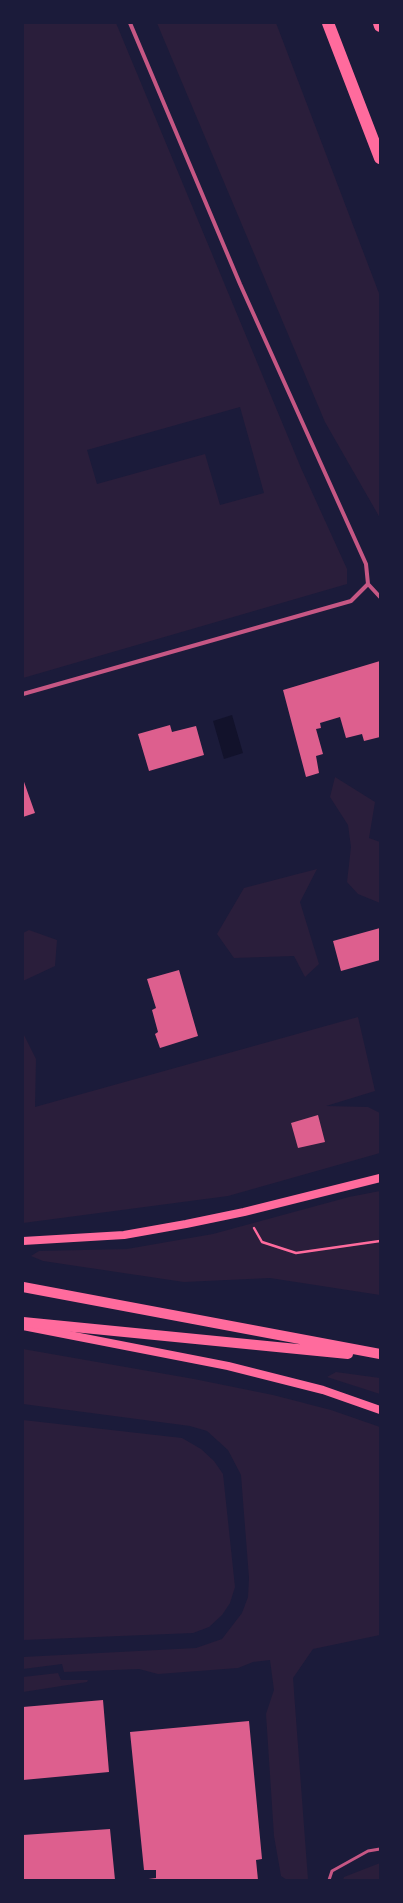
<!DOCTYPE html>
<html>
<head>
<meta charset="utf-8">
<style>
	body { margin:0 }
	#map { position:relative; width:403px; height:1903px; overflow:hidden; background:#1b1b3a; font-family:Montserrat,sans-serif }
	canvas { display:block }
	.frame { position:absolute; inset:0; border:24px solid #1b1b3a; pointer-events:none }
</style>
</head>
<body>
<div id="map">
<canvas width="403" height="1903"></canvas>
<div class="frame"></div>
</div>
<script>
const ctx = document.querySelector('canvas').getContext('2d');
ctx.lineJoin = 'round';
function fillPath(path, color) { ctx.fillStyle = color; ctx.fill(path, 'evenodd'); }
const poly = rows => new Path2D(rows.map(r => 'M' + r).join(''));
function strokePath(path, color, width, dash) { ctx.strokeStyle = color; ctx.lineWidth = width; ctx.lineCap = dash ? 'butt' : 'round'; ctx.setLineDash(dash || []); ctx.stroke(path); }
fillPath(poly([
	[23,23,116,23,301,468,347,569,347,584,23,678],
	[240,407,264,493,220,505,205,454,97,484,87,450],
	[157,23,276,23,380,296,380,518,325,422],
	[335,777,375,802,369,838,380,842,380,903,358,894,347,882,351,847,348,825,330,797],
	[317,869,300,902,319,964,305,977,294,956,234,958,217,934,244,888],
	[29,930,57,940,55,966,23,981,23,933],
	[358,1017,375,1091,326,1106,368,1107,380,1113,380,1153,228,1196,23,1223,23,1033,36,1059,35,1107],
	[380,1191,380,1295,270,1278,184,1282,43,1261,31,1256,39,1251,127,1249,213,1234,349,1197],
	[23,1349,194,1379,273,1395,331,1410,380,1427,380,1635,313,1649,293,1678,308,1880,287,1880,281,1876,274,1836,266,1714,274,1690,270,1660,253,1662,238,1668,158,1674,139,1669,64,1672,62,1664,23,1669,23,1657,196,1648,222,1639,242,1613,248,1597,249,1578,241,1475,228,1450,207,1431,190,1426,23,1404],
	[336,1372,380,1378,380,1394,327,1377],
	[23,1420,182,1438,201,1449,214,1461,223,1474,235,1587,230,1603,222,1615,209,1627,193,1633,23,1640],
	[58,1673,61,1680,88,1680,87,1682,23,1692,23,1677],
	[380,1863,380,1880,343,1880,344,1877]
]), '#2a1e3b');
fillPath(poly([
	[232,715,243,753,224,759,213,721]
]), '#12122b');
fillPath(poly([
	[380,661,380,737,364,741,362,734,346,738,340,717,320,723,321,728,316,729,323,754,316,756,319,773,306,777,283,690],
	[170,725,172,732,196,726,204,755,149,771,138,734],
	[23,779,35,813,23,817],
	[380,928,380,960,341,971,333,941],
	[179,970,198,1036,160,1048,155,1034,158,1032,152,1010,156,1008,147,979],
	[318,1115,325,1142,298,1148,291,1123],
	[103,1700,109,1772,23,1780,23,1707],
	[249,1721,262,1859,256,1860,258,1880,141,1880,156,1878,156,1870,144,1870,130,1732],
	[110,1829,115,1880,23,1880,23,1835]
]), '#dd5f8e');
strokePath(poly([
	[254,1228,262,1242,296,1253,380,1241]
]), '#ff6b9d', 2.5);
strokePath(poly([
	[329,1880,332,1871,368,1851,380,1849]
]), '#c65784', 3);
strokePath(poly([
	[368,584,380,597],
	[23,694,351,601,368,584,366,564,240,284,130,23]
]), '#c65784', 4);
strokePath(poly([
	[23,1241,124,1235,186,1224,244,1212,380,1178],
	[23,1326,228,1366,323,1390,380,1410]
]), '#ff6b9d', 8);
strokePath(poly([
	[23,1287,380,1354],
	[23,1322,348,1354]
]), '#ff6b9d', 10);
strokePath(poly([
	[328,23,380,158],
	[379,23,380,26]
]), '#ff6b9d', 12);
</script>
</body>
</html>
